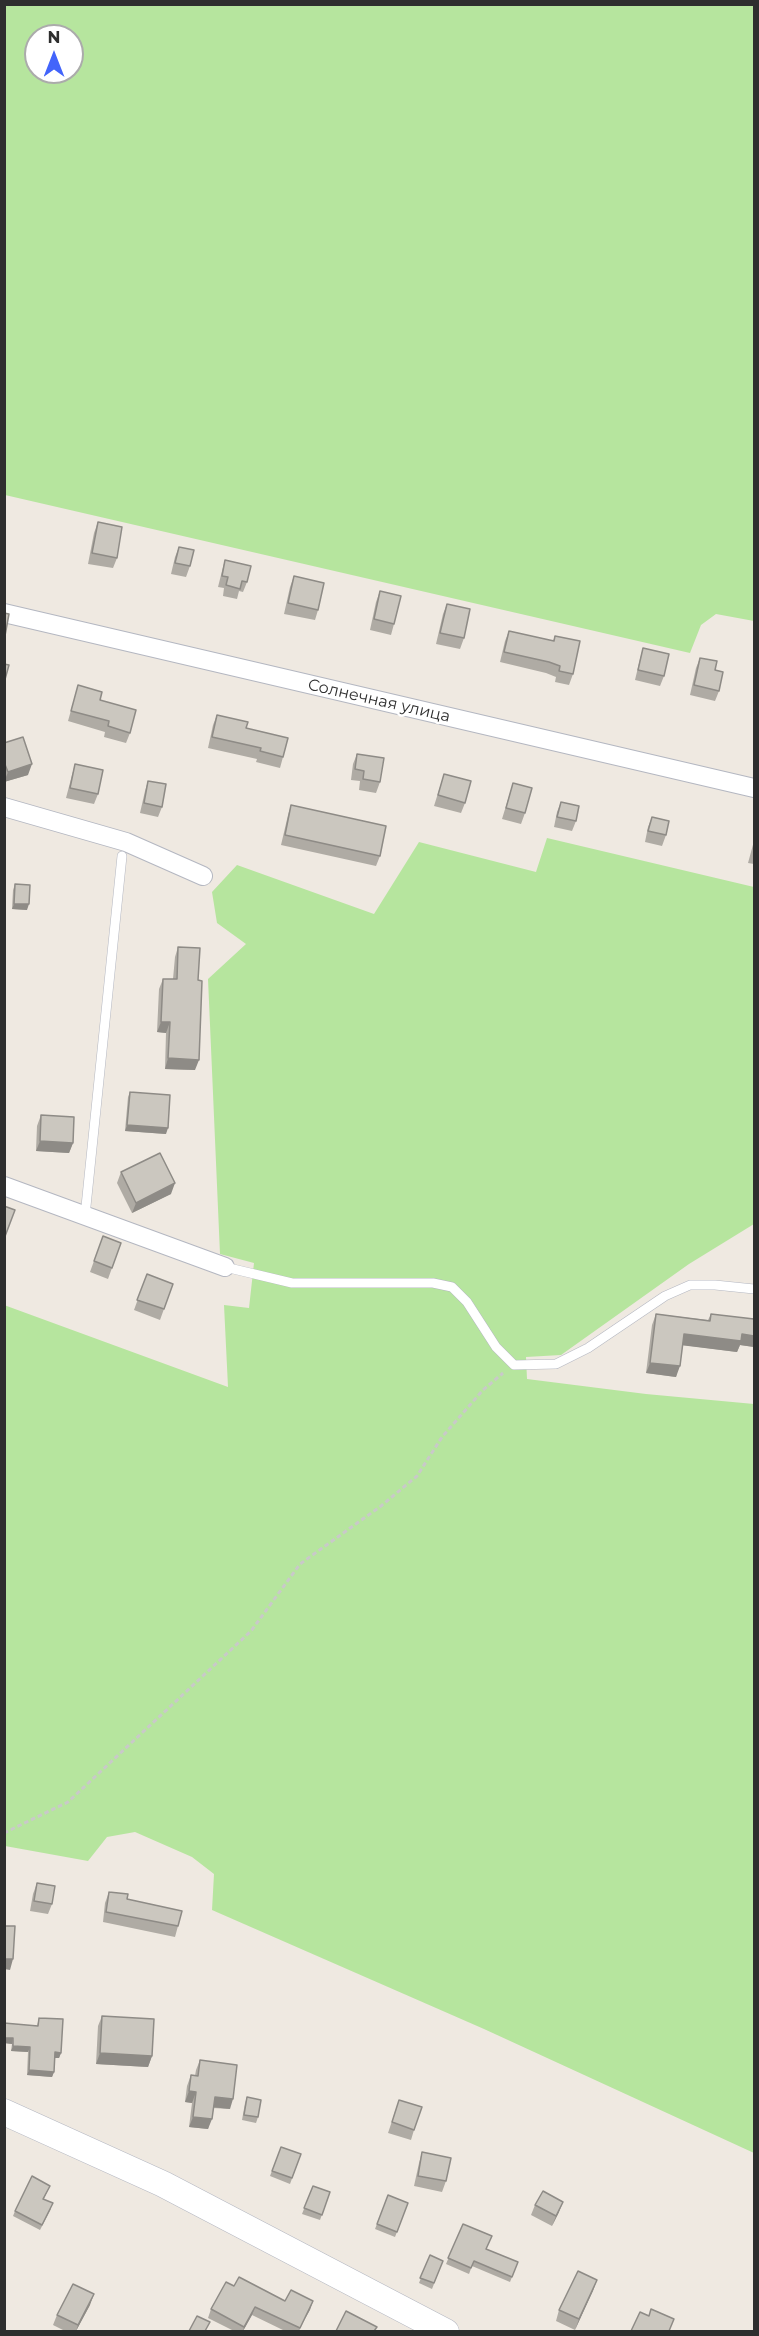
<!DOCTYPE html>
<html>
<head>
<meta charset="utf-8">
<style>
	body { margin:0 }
	#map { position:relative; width:759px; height:2336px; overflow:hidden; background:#efe9e1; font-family:Montserrat,sans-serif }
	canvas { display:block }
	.frame { position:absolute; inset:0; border:6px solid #2e2e2e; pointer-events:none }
	.north { position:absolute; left:24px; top:24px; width:60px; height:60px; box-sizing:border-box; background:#fff; border:2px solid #ababab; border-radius:50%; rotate:0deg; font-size:16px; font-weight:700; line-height:24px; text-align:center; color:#2e2e2e }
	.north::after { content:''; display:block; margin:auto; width:21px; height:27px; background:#4264fb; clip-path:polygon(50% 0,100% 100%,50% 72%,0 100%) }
</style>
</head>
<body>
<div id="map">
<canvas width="759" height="2336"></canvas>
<div class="frame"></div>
<div class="north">N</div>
</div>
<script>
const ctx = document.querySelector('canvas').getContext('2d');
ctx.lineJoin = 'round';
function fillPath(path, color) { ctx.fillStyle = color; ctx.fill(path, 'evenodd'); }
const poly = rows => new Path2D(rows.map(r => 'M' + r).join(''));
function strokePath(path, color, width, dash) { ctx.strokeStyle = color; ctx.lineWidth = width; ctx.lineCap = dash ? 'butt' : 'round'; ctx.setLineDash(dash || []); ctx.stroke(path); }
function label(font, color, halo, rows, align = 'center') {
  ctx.font = font + ' Montserrat,sans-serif'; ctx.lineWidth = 5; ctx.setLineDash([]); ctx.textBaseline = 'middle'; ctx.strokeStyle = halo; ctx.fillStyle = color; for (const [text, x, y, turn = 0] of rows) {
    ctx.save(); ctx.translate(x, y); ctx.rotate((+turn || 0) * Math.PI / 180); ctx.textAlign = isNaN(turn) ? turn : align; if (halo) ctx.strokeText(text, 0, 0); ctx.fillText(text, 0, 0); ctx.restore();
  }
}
fillPath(poly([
	[5,4,754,5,754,621,716,614,701,625,690,653,5,495],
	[36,36,72,36,72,72,36,72],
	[547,838,754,887,754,1224,689,1264,561,1355,526,1357,527,1379,646,1394,754,1404,754,2153,484,2029,212,1910,214,1874,192,1857,135,1832,107,1837,88,1861,5,1846,4,1305,228,1387,224,1305,249,1308,254,1263,220,1254,208,979,246,944,217,923,212,892,237,865,374,914,419,842,536,872]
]), '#b6e59e');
const lane = poly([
	[85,1216,122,856],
	[225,1267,292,1283,433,1283,452,1287,467,1302,496,1347,514,1365,556,1364,588,1348,665,1296,690,1285,715,1285,754,1289]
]);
const street = poly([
	[4,613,754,788],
	[4,807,126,842,203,876],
	[4,1186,225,1267]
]);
const secondary = poly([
	[4,2112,163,2184,446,2332]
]);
strokePath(lane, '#b4b7c1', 10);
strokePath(street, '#b4b7c1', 20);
strokePath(secondary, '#b4b7c1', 27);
strokePath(poly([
	[4,1833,68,1802,251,1631,300,1564,381,1506,417,1476,442,1437,483,1390,503,1373]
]), '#c9c9c9', 3, [4.5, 3]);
strokePath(lane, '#fff', 9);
strokePath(street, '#fff', 18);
strokePath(secondary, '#fff', 26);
fillPath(poly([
	[98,522,117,558,113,568,88,564,94,533],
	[179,547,190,566,186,577,171,574,175,557],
	[225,560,247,582,243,592,239,591,237,599,223,596,224,588,218,587,222,571],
	[294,576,318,610,315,620,284,614,290,587],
	[380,591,394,624,391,635,370,630,376,602],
	[447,604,464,638,460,649,436,644,443,614],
	[509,631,553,641,555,636,573,674,569,685,555,682,556,677,546,673,500,662,505,641],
	[643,648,664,676,660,686,635,680,640,659],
	[700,658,715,670,719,691,715,701,690,695,696,668],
	[78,685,100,700,130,733,126,743,104,737,105,732,68,721],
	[217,715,283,757,280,768,256,762,257,759,208,748,213,725],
	[4,743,28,775,4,782],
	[357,754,380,782,376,793,359,790,360,781,351,780,353,764],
	[75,764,98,794,94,804,66,798,72,775],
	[444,774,465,803,461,813,434,806],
	[148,781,162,807,158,817,140,813,145,791],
	[513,783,525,813,521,824,502,819],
	[561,802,576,821,572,831,554,827,557,812],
	[291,805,380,856,376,866,281,845,288,815],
	[652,817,666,835,662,846,645,842,648,827],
	[754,841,754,864,748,863],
	[15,884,27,910,12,909,13,890],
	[178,947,195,1070,165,1069,166,1033,157,1032,159,989,163,979,173,979,175,957],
	[130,1092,166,1134,125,1131,128,1097],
	[41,1115,73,1143,69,1153,36,1151,37,1126],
	[121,1172,171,1194,132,1213,117,1183],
	[103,1236,121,1243,108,1279,90,1272],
	[147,1274,173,1284,160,1320,134,1310],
	[656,1314,708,1320,711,1314,754,1319,754,1317,754,1347,740,1345,737,1352,683,1345,676,1377,646,1373,652,1325],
	[37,1883,52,1904,48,1914,30,1911,33,1894],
	[109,1892,127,1899,178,1926,175,1937,103,1922,105,1903],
	[102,2016,152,2056,148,2067,96,2064,98,2026],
	[39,2018,61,2053,59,2058,54,2058,54,2072,52,2077,27,2075,28,2052,11,2051,12,2044,4,2043,4,2023,37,2026],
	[200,2060,230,2109,213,2108,208,2129,189,2127,192,2103,185,2102,187,2086,191,2075,195,2076,196,2070],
	[247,2097,258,2117,256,2123,242,2120,245,2103],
	[399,2100,414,2130,411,2140,388,2133],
	[281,2147,301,2154,290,2184,270,2176],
	[422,2152,446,2181,442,2192,414,2186,419,2163],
	[50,2186,44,2199,51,2209,40,2230,13,2216,15,2211],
	[313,2186,330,2192,320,2220,302,2214],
	[388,2195,408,2203,395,2237,375,2229],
	[535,2205,559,2212,552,2226,531,2215],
	[463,2224,486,2249,518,2262,510,2282,472,2266,469,2274,446,2264],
	[430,2255,443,2261,432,2289,419,2283],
	[597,2280,575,2330,556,2321,559,2310],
	[234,2286,285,2301,313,2301,299,2331,285,2331,252,2315,243,2331,234,2331,208,2318,211,2309],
	[90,2305,76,2331,65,2331,53,2325,57,2315]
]), '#afaba4');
fillPath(poly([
	[32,764,28,775,4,782,8,772],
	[14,904,29,904,27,910,12,909],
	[161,1022,170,1022,166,1033,157,1032],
	[168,1058,199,1060,195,1070,165,1069],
	[127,1125,168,1128,166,1134,125,1131],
	[40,1141,73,1143,69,1153,36,1151],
	[175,1183,171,1194,132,1213,136,1203],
	[684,1334,742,1334,754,1336,754,1347,740,1345,737,1352,680,1345],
	[650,1363,680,1366,676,1377,646,1373],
	[4,1959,13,1959,10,1970,4,1969],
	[4,2038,13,2038,12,2044,4,2043],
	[13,2046,30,2047,28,2052,11,2051],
	[55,2052,61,2053,59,2058,53,2058],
	[100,2053,152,2056,148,2067,96,2064],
	[29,2070,54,2072,52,2077,27,2075],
	[189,2091,196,2092,192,2103,185,2102],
	[215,2097,233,2099,230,2109,211,2107],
	[193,2117,212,2119,208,2129,189,2127],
	[563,2202,559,2212,552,2226,556,2216],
	[597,2280,593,2291,575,2330,579,2319],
	[94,2294,90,2305,76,2331,78,2325],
	[313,2301,310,2310,298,2331,300,2328],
	[255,2307,252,2315,243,2331,244,2327]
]), '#8e8b86');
const building = poly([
	[98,522,122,527,117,558,92,553,98,522],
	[179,547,194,550,190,566,175,563,179,547],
	[225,560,251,566,247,582,242,581,240,589,226,585,228,577,222,576,225,560],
	[294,576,324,583,318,610,288,603,294,576],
	[380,591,401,596,394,624,374,619,380,591],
	[447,604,470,609,464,638,440,633,447,604],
	[4,613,9,614,4,641,4,613],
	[509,631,554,641,555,636,580,641,573,674,559,671,560,666,549,662,504,652,509,631],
	[643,648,669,654,664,676,638,670,643,648],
	[700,658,717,661,715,670,723,672,719,691,694,685,700,658],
	[4,664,9,665,4,683,4,664],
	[78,685,102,692,100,700,136,710,130,733,108,726,109,721,71,711,78,685],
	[217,715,248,722,246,728,288,738,283,757,260,751,261,748,212,737,217,715],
	[23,737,32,764,8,772,4,762,4,743,23,737],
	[357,754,384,758,380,782,363,779,364,771,355,769,357,754],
	[75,764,103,770,98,794,70,788,75,764],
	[444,774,471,781,465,803,438,795,444,774],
	[148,781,166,784,162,807,144,803,148,781],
	[513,783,532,788,525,813,506,808,513,783],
	[561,802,579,806,576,821,557,817,561,802],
	[291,805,386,826,380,856,285,835,291,805],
	[652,817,669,821,666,835,648,831,652,817],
	[15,884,30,885,29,904,14,904,15,884],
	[178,947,200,948,198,980,202,981,199,1060,168,1058,170,1022,161,1022,163,979,177,979,178,947],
	[130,1092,170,1095,168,1128,127,1125,130,1092],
	[41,1115,74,1117,73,1143,40,1141,41,1115],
	[160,1153,175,1183,136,1203,121,1172,160,1153],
	[4,1206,15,1210,4,1239,4,1206],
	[103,1236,121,1243,112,1268,94,1261,103,1236],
	[147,1274,173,1284,164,1309,137,1300,147,1274],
	[656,1314,710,1321,711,1314,754,1319,754,1336,742,1334,741,1341,684,1334,680,1366,650,1363,656,1314],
	[37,1883,55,1886,52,1904,34,1901,37,1883],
	[109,1892,128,1894,127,1899,182,1911,178,1926,106,1912,109,1892],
	[4,1926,15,1926,13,1959,4,1959,4,1926],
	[102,2016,154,2019,152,2056,100,2053,102,2016],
	[39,2018,63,2019,61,2053,55,2052,54,2072,29,2070,30,2047,13,2046,13,2038,4,2038,4,2023,38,2026,39,2018],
	[200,2060,237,2065,233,2099,215,2097,212,2119,193,2117,196,2092,189,2091,191,2075,198,2076,200,2060],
	[247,2097,261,2100,258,2117,244,2115,247,2097],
	[399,2100,422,2107,414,2130,392,2122,399,2100],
	[281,2147,301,2154,292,2178,272,2171,281,2147],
	[422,2152,451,2158,446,2181,418,2176,422,2152],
	[32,2176,50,2186,43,2199,53,2203,42,2225,15,2211,32,2176],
	[313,2186,330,2192,322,2215,304,2208,313,2186],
	[543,2191,563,2202,556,2216,535,2205,543,2191],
	[388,2195,408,2203,397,2232,377,2224,388,2195],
	[463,2224,492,2236,486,2249,518,2262,512,2277,474,2261,471,2268,448,2258,463,2224],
	[430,2255,443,2261,434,2283,420,2278,430,2255],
	[578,2271,597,2280,579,2319,559,2310,578,2271],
	[239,2277,285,2301,291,2290,313,2301,300,2328,255,2307,244,2327,211,2309,226,2282,234,2286,239,2277],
	[73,2284,94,2294,78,2325,57,2315,73,2284],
	[651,2309,674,2319,669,2331,631,2331,640,2312,649,2316,651,2309],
	[346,2311,377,2327,374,2331,336,2331,346,2311],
	[197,2316,210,2322,205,2331,189,2331,197,2316]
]);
fillPath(building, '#cbc7bf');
strokePath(building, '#8e8b86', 1.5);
label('16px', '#2e2e2e', '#fff', [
	["Солнечная улица",379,701,13]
]);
</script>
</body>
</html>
